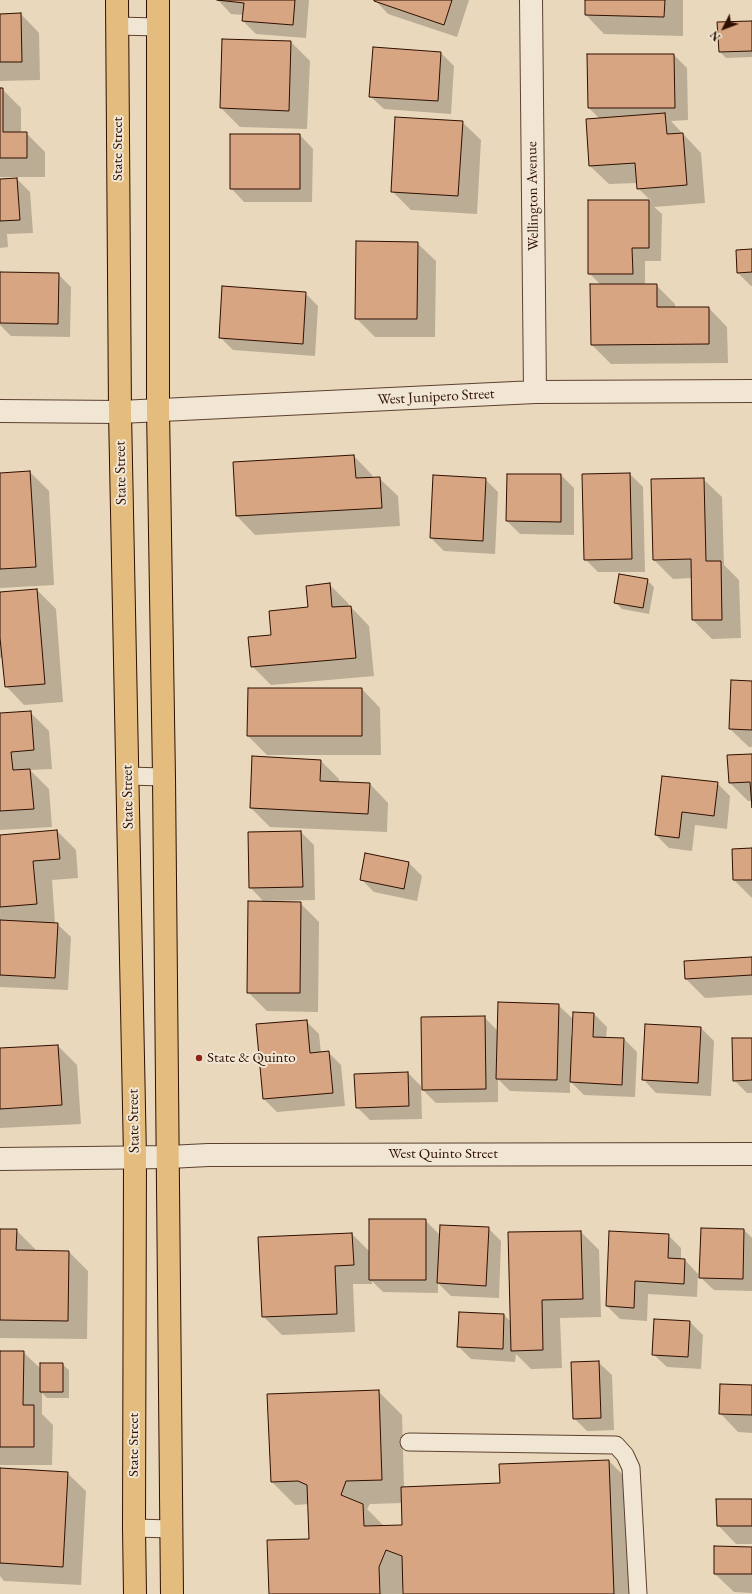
<!DOCTYPE html>
<html>
<head>
<meta charset="utf-8">
<style>
	body { margin:0 }
	#map { position:relative; width:752px; height:1594px; overflow:hidden; background:#e9d8bb; font-family:"EB Garamond",serif }
	canvas { display:block }
	.north { position:absolute; left:704px; top:8px; width:40px; height:40px; -webkit-text-stroke:3px #f1e6d3; paint-order:stroke; rotate:228deg; font-size:11px; font-weight:700; line-height:16px; text-align:center; color:#2e0f01 }
	.north::after { content:''; display:block; margin:auto; width:14px; height:18px; background:#2e0f01; clip-path:polygon(50% 0,100% 100%,50% 72%,0 100%) }
</style>
</head>
<body>
<div id="map">
<canvas width="752" height="1594"></canvas>
<div class="north">N</div>
</div>
<script>
const ctx = document.querySelector('canvas').getContext('2d');
ctx.lineJoin = 'round';
function fillPath(path, color) { ctx.fillStyle = color; ctx.fill(path, 'evenodd'); }
const poly = rows => new Path2D(rows.map(r => 'M' + r).join(''));
function strokePath(path, color, width, dash) { ctx.strokeStyle = color; ctx.lineWidth = width; ctx.lineCap = dash ? 'butt' : 'round'; ctx.setLineDash(dash || []); ctx.stroke(path); }
function label(font, color, halo, rows, align = 'center') {
  ctx.font = font + ' "EB Garamond",serif'; ctx.lineWidth = 4; ctx.setLineDash([]); ctx.textBaseline = 'middle'; ctx.strokeStyle = halo; ctx.fillStyle = color; for (const [text, x, y, turn = 0] of rows) {
    ctx.save(); ctx.translate(x, y); ctx.rotate((+turn || 0) * Math.PI / 180); ctx.textAlign = isNaN(turn) ? turn : align; if (halo) ctx.strokeText(text, 0, 0); ctx.fillText(text, 0, 0); ctx.restore();
  }
}
fillPath(poly([
	[218,0,309,0,306,38,256,34,243,21,244,15,231,14],
	[375,0,469,0,457,37,388,14],
	[586,0,683,0,683,36,604,34,586,15],
	[21,14,39,33,40,80,0,81,0,15],
	[752,22,752,57,726,58,720,52],
	[291,42,310,61,307,129,240,127,221,108],
	[374,49,441,53,454,66,451,114,384,109,370,96],
	[674,55,687,68,688,120,671,121,701,153,705,203,654,207,662,214,661,261,645,261,645,285,656,285,675,304,675,308,709,308,727,327,728,363,611,364,592,345,591,285,601,285,589,273,589,201,651,201,638,188,638,183,609,184,590,166,600,119,589,108],
	[0,89,2,89,21,108,21,133,26,133,45,152,45,177,0,177],
	[462,122,481,140,477,214,411,210,392,191],
	[300,135,313,149,312,202,244,202,231,188],
	[17,179,30,192,33,233,7,234,8,247,0,248,0,180],
	[417,243,436,261,435,337,375,337,356,318],
	[752,250,752,286,751,286,738,273],
	[0,273,58,274,71,287,70,337,11,336,0,325],
	[305,293,318,306,315,356,233,350,220,337],
	[354,456,372,475,373,478,379,478,398,496,400,526,255,535,237,516],
	[30,472,49,491,54,585,0,588,0,474],
	[630,474,643,487,645,572,598,572,585,559],
	[561,475,574,488,574,535,520,534,507,521],
	[485,479,498,492,495,554,444,551,431,538],
	[703,479,722,497,724,565,739,580,741,638,712,639,693,620,692,578,673,579,654,560],
	[647,580,654,587,649,614,622,609,615,602],
	[330,585,348,603,349,607,351,607,369,626,374,676,271,685,252,666,272,636,309,608],
	[37,590,56,609,63,702,24,705,6,686,3,658,0,658,0,593],
	[752,682,752,747,749,747,730,729],
	[362,689,380,708,381,755,267,755,248,736],
	[30,712,49,731,52,769,30,770,49,789,52,827,0,830,0,714],
	[752,755,752,801,748,801,730,783],
	[321,761,339,779,339,783,370,784,388,803,387,832,270,827,251,808],
	[663,777,717,783,730,796,727,829,695,825,692,851,669,848,656,835],
	[57,831,76,850,78,878,52,880,55,924,57,924,71,937,68,990,0,987,0,836],
	[301,832,314,845,315,900,263,901,250,887],
	[752,849,752,898,734,880],
	[366,854,409,863,422,876,417,901,374,892,361,879],
	[300,903,319,922,318,1012,267,1011,248,992],
	[752,958,752,995,705,998,686,979],
	[558,1005,572,1018,571,1036,573,1036,594,1014,607,1027,606,1039,624,1039,637,1052,635,1097,584,1095,570,1081,570,1093,510,1091,498,1079,498,1102,436,1103,423,1090,484,1017,498,1031],
	[306,1021,319,1034,321,1053,328,1052,341,1065,345,1106,277,1112,264,1099],
	[701,1028,714,1041,711,1096,656,1093,643,1079],
	[752,1039,752,1093,747,1093,734,1080],
	[58,1046,77,1065,81,1124,0,1128,0,1049],
	[408,1073,421,1086,422,1119,370,1120,357,1107],
	[425,1220,440,1235,488,1228,501,1241,499,1298,451,1296,438,1283,438,1293,383,1292,372,1281,372,1284,353,1284,355,1332,282,1335,263,1316,352,1234,370,1252],
	[0,1230,16,1230,35,1249,35,1252,69,1252,88,1271,87,1339,0,1338],
	[744,1230,752,1238,752,1291,714,1290,700,1277],
	[581,1232,599,1250,601,1317,560,1318,562,1368,531,1369,516,1354,515,1362,471,1359,458,1346,504,1315,512,1323],
	[668,1235,681,1248,681,1260,685,1260,698,1274,697,1297,648,1294,647,1321,620,1319,607,1306],
	[690,1322,703,1335,701,1369,667,1367,653,1354],
	[0,1352,23,1352,41,1369,62,1364,69,1370,69,1398,47,1398,42,1393,42,1414,53,1425,52,1465,0,1465],
	[598,1362,612,1375,614,1430,587,1431,574,1418],
	[752,1386,752,1433,738,1432,720,1413],
	[378,1391,402,1415,404,1487,501,1484,609,1461,632,1484,636,1594,404,1594,404,1589,402,1589,402,1594,270,1594,310,1540,309,1504,295,1505,272,1482],
	[403,1503,403,1526,385,1527,367,1509,370,1504],
	[0,1469,67,1473,86,1491,81,1585,4,1581,0,1576],
	[752,1500,752,1544,736,1544,718,1525],
	[752,1548,752,1593,734,1592,715,1574]
]), '#0003');
const building = poly([
	[217,0,295,0,293,25,242,21,244,3,217,0],
	[374,0,452,0,444,25,374,1,374,0],
	[585,0,665,0,664,17,585,15,585,0],
	[21,13,22,62,0,62,0,14,21,13],
	[752,21,752,51,719,52,717,22,752,21],
	[222,39,291,41,289,111,220,108,222,39],
	[373,47,441,52,438,101,369,97,373,47],
	[587,54,674,54,675,108,588,108,587,54],
	[0,88,3,88,3,132,27,132,27,158,0,158,0,88],
	[665,113,667,134,683,133,687,185,637,189,635,163,589,166,586,119,665,113],
	[395,117,463,121,458,196,391,192,395,117],
	[230,134,300,134,300,189,230,189,230,134],
	[17,178,20,220,0,221,0,179,17,178],
	[588,200,649,200,649,248,632,248,633,274,588,274,588,200],
	[356,241,418,242,417,319,355,319,356,241],
	[752,249,752,272,737,273,736,250,752,249],
	[0,272,59,273,58,324,0,323,0,272],
	[590,284,657,284,657,307,709,307,709,344,591,345,590,284],
	[222,286,306,292,303,344,219,338,222,286],
	[354,455,356,478,380,477,382,508,236,516,233,462,354,455],
	[30,471,36,567,0,569,0,473,30,471],
	[630,473,632,559,584,560,582,474,630,473],
	[507,474,561,474,561,522,506,521,507,474],
	[433,475,486,478,483,541,430,538,433,475],
	[704,478,706,561,721,561,722,620,692,620,691,559,653,560,651,479,704,478],
	[619,574,648,579,643,608,614,603,619,574],
	[330,583,332,607,351,606,356,658,251,667,248,637,271,635,269,611,308,607,306,586,330,583],
	[37,589,45,684,5,687,0,638,0,592,37,589],
	[731,680,752,681,752,730,729,729,731,680],
	[248,688,362,688,362,736,247,736,248,688],
	[31,711,34,750,11,752,13,770,30,769,34,809,0,811,0,713,31,711],
	[752,754,752,808,750,782,729,783,727,755,752,754],
	[252,756,321,760,320,781,370,783,368,814,250,808,252,756],
	[662,776,718,782,714,816,682,812,679,838,655,835,662,776],
	[57,830,60,859,33,861,37,904,0,907,0,835,57,830],
	[301,831,303,887,249,888,248,832,301,831],
	[752,848,752,880,733,880,732,849,752,848],
	[365,853,409,862,404,889,360,880,365,853],
	[248,901,301,902,300,993,247,993,248,901],
	[0,920,58,923,55,978,0,975,0,920],
	[752,957,752,975,685,979,684,961,752,957],
	[498,1002,559,1004,557,1080,496,1079,498,1002],
	[573,1012,594,1013,593,1037,624,1038,622,1085,570,1082,573,1012],
	[485,1016,486,1089,422,1090,421,1017,485,1016],
	[307,1020,310,1053,329,1051,333,1093,263,1099,256,1024,307,1020],
	[645,1024,701,1027,698,1083,642,1080,645,1024],
	[732,1038,752,1038,752,1080,733,1081,732,1038],
	[58,1045,62,1105,0,1109,0,1048,58,1045],
	[408,1072,409,1106,356,1108,354,1074,408,1072],
	[369,1219,426,1219,426,1280,369,1280,369,1219],
	[440,1225,489,1227,486,1286,437,1283,440,1225],
	[701,1228,744,1229,743,1279,699,1278,701,1228],
	[0,1229,17,1229,16,1250,69,1251,68,1321,0,1320,0,1229],
	[581,1231,583,1299,542,1300,543,1350,511,1351,508,1232,581,1231],
	[609,1231,669,1234,668,1258,685,1259,684,1284,635,1281,634,1308,606,1306,609,1231],
	[352,1233,354,1265,335,1266,337,1314,262,1317,258,1237,352,1233],
	[459,1312,504,1314,503,1349,457,1347,459,1312],
	[654,1319,690,1321,688,1357,652,1355,654,1319],
	[0,1351,24,1351,23,1405,34,1405,34,1447,0,1447,0,1351],
	[599,1361,601,1418,573,1419,571,1362,599,1361],
	[40,1363,63,1363,63,1392,40,1392,40,1363],
	[720,1384,752,1385,752,1415,719,1414,720,1384],
	[379,1390,382,1480,346,1481,341,1495,363,1504,364,1526,402,1525,401,1487,500,1483,499,1464,609,1460,614,1594,403,1594,402,1556,386,1550,379,1567,380,1594,269,1594,267,1540,309,1539,307,1485,298,1481,271,1482,267,1394,379,1390],
	[0,1468,68,1472,63,1567,0,1563,0,1468],
	[716,1499,752,1499,752,1526,717,1526,716,1499],
	[714,1546,752,1547,752,1574,714,1574,714,1546]
]);
fillPath(building, '#d7a582');
strokePath(building, '#2e0f01', 1);
const service = poly([
	[117,26,158,27],
	[127,776,164,777],
	[409,1442,616,1445,625,1455,631,1468,638,1594],
	[134,1528,171,1529]
]);
const minor = poly([
	[531,0,535,392],
	[0,411,120,412,535,392,752,391],
	[0,1159,169,1157,208,1155,752,1154]
]);
const primary = poly([
	[117,0,120,412,135,1157,134,1528,135,1594],
	[158,0,158,410,164,777,172,1594]
]);
strokePath(service, '#5d4130', 19);
strokePath(minor, '#5d4130', 24);
strokePath(primary, '#2e0f01', 24);
strokePath(service, '#f1e6d3', 17);
strokePath(minor, '#f1e6d3', 22);
strokePath(primary, '#e4bc7e', 22);
for (const [x, y, r, color] of [
	[199,1058,4,"#8f2418"]
]) { const dot = new Path2D(); dot.arc(x, y, r, 0, 2 * Math.PI); ctx.fillStyle = color; ctx.fill(dot); strokePath(dot, '#f1e6d3', 1.5); }
label('15px', '#2e0f01', '#f1e6d3', [
	["State Street",118,149,-90],
	["Wellington Avenue",533,196,-91],
	["West Junipero Street",436,397,-3],
	["State Street",121,473,-91],
	["State Street",128,797,-91],
	["State Street",134,1121,-91],
	["West Quinto Street",443,1154],
	["State Street",134,1445,-90]
]);
label('15px', '#2e0f01', '#f1e6d3', [
	["State & Quinto",207,1058]
], 'left');
</script>
</body>
</html>
